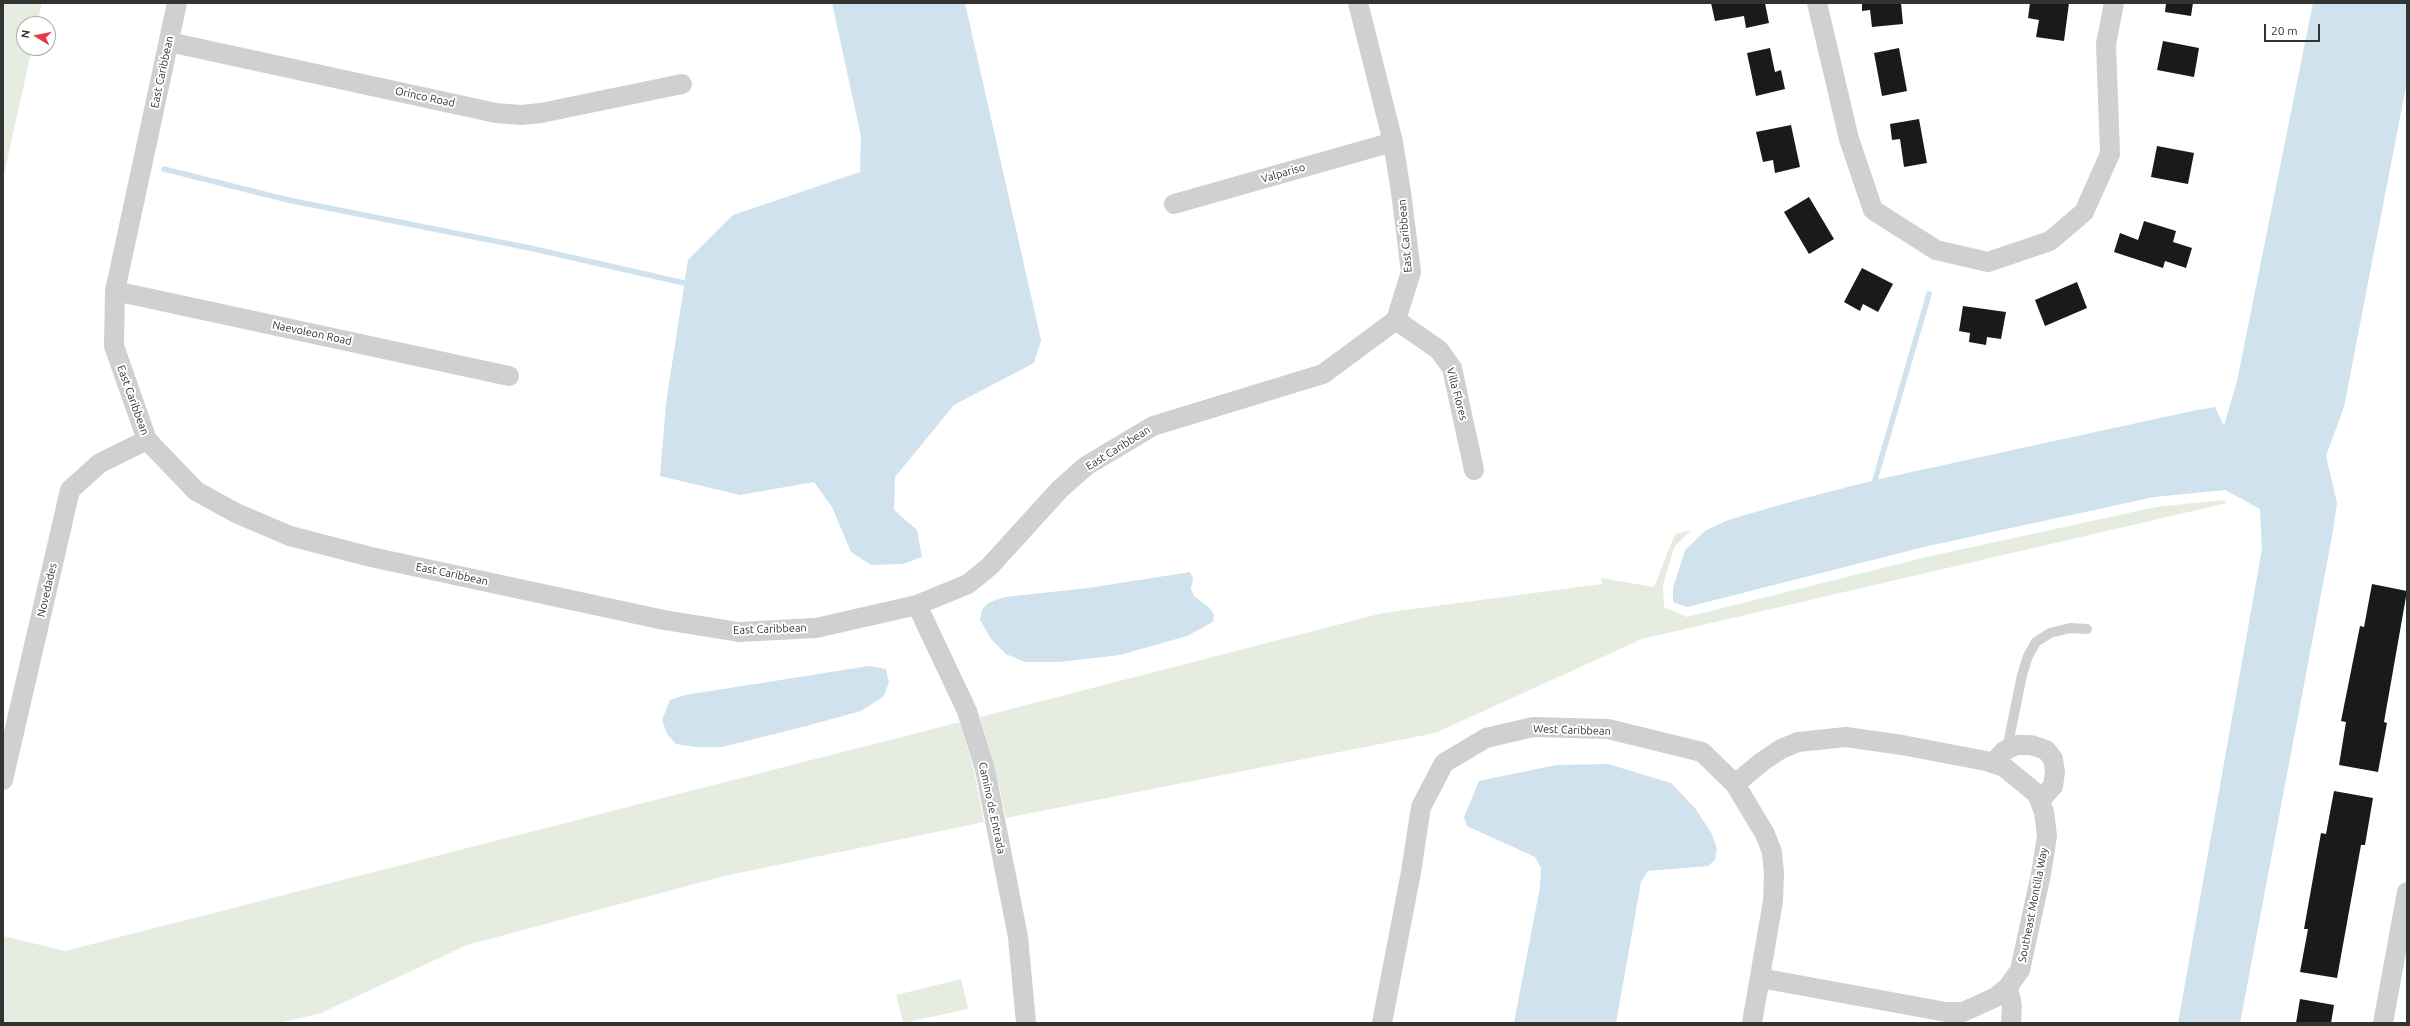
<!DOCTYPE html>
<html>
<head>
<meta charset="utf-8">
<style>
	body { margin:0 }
	#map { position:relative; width:2410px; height:1026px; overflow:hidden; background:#fff; font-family:Ubuntu,sans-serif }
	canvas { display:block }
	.frame { position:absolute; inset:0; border:4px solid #333; pointer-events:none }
	.north { position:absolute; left:16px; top:16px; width:40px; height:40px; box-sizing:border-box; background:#fff; border:1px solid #adadad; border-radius:50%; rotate:280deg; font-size:11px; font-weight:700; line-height:16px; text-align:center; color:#333 }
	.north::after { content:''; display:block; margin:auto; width:14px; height:18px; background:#e63946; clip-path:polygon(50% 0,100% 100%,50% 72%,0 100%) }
	.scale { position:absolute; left:2264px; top:24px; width:56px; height:18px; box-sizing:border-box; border:2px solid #333; border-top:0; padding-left:5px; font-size:12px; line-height:14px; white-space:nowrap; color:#333; -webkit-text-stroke:3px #fff; paint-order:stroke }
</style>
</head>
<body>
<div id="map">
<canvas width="2410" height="1026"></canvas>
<div class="frame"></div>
<div class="north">N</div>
<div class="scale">20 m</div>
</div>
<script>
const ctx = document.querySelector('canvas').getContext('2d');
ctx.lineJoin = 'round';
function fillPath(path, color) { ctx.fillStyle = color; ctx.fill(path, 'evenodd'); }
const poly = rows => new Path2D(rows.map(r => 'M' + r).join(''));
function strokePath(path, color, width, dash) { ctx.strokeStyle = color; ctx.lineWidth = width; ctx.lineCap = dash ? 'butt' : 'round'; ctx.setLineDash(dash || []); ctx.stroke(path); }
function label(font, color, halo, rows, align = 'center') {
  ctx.font = font + ' Ubuntu,sans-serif'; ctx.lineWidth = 4; ctx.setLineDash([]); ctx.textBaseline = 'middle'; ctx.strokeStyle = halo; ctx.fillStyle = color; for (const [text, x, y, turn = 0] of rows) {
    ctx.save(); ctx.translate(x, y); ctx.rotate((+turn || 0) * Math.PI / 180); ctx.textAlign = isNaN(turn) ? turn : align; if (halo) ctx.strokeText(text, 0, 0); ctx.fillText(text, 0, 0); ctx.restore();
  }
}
fillPath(poly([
	[3,3,42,3,37,24,24,24,24,48,32,48,3,179],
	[2223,500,2227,503,1642,639,1435,733,1006,818,995,767,980,717,1383,613,1602,584,1601,578,1654,587,1675,534,1691,530,1674,547,1663,585,1664,607,1687,617,1931,556,2156,507],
	[960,722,974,771,984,822,724,876,467,945,319,1014,277,1023,3,1023,3,936,65,951],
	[961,979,968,1009,903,1023,896,995]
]), '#e6ecdf');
fillPath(poly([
	[832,3,965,3,1041,340,1034,363,954,405,895,477,894,510,917,530,922,557,903,564,871,565,851,552,832,507,814,482,740,495,660,476,666,403,688,260,733,215,860,172,861,136],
	[2313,3,2407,3,2407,81,2344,407,2326,456,2337,503,2333,531,2240,1023,2178,1023,2262,549,2260,509,2225,490,2154,497,1928,546,1687,607,1673,602,1673,588,1685,550,1705,531,1728,520,1790,502,1875,480,2192,411,2215,407,2224,426,2237,381],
	[1190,572,1193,578,1191,589,1194,596,1211,609,1214,615,1213,622,1187,636,1120,655,1060,662,1025,662,1006,654,991,639,980,620,982,610,988,603,1005,597,1088,588],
	[869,666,886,669,889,683,883,697,861,711,810,725,722,747,696,747,676,744,667,734,662,720,670,700,685,695],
	[1608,764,1671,783,1695,808,1712,834,1717,849,1715,860,1708,866,1648,871,1641,882,1616,1023,1514,1023,1540,887,1541,868,1535,857,1467,826,1464,817,1479,781,1556,765]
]), '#cfe2ee');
strokePath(poly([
	[164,169,288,200,530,248,684,283],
	[1875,480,1929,294]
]), '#cfe2ee', 5.5);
fillPath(poly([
	[1711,3,1765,3,1769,23,1746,28,1744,16,1715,21],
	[1862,3,1901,3,1903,24,1872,27,1870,10,1862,11],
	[2030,3,2069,3,2064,41,2036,37,2039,20,2028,18],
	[2166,3,2193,3,2191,16,2165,12],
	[2163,41,2199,48,2194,77,2157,70],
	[1770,48,1775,72,1781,70,1785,89,1756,96,1747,53],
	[1899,48,1907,91,1882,96,1874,53],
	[1919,119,1927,163,1904,167,1900,139,1892,140,1890,124],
	[1791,125,1800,167,1775,173,1773,160,1763,162,1756,132],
	[2157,146,2194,153,2188,184,2151,177],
	[1809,197,1834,239,1809,254,1784,212],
	[2144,221,2176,231,2173,242,2192,248,2186,268,2165,261,2163,268,2114,252,2120,233,2138,240],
	[1862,268,1893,284,1878,312,1863,304,1860,311,1844,302],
	[2077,282,2087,308,2045,326,2035,300],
	[1963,306,2006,312,2001,339,1987,337,1986,345,1969,342,1970,333,1959,331],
	[2372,584,2407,591,2384,722,2387,723,2378,772,2339,765,2346,722,2341,721,2360,626,2364,627],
	[2334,791,2373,798,2365,845,2361,845,2337,978,2300,972,2308,929,2304,929,2321,833,2326,834],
	[2300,999,2334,1005,2331,1023,2296,1023]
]), '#1a1a1a');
strokePath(poly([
	[2007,749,2022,675,2028,656,2036,642,2050,633,2070,628,2087,629]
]), '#d0d0d0', 10);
strokePath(poly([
	[177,3,115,291,114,346,147,440,196,491,236,513,290,536,371,557,664,620,739,632,816,628,917,605,968,584,990,566,1060,489,1086,466,1153,426,1323,374,1396,320,1411,272,1401,192,1393,142,1358,3],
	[1817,3,1849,139,1873,210,1936,250,1988,262,2050,241,2084,212,2110,154,2106,44,2114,3],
	[169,42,496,113,521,115,541,113,682,84],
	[1174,204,1393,142],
	[115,291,509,376],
	[1396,320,1439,350,1452,368,1474,470],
	[917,605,967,711,985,769,1018,937,1026,1023],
	[1993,763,2004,751,2016,745,2031,745,2046,750,2053,759,2055,772,2053,786,2040,801],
	[3,780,70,490,100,463,147,440],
	[1735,784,1763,761,1781,749,1798,742,1846,737,1902,745,1986,761,2004,767,2037,794,2044,812,2047,836,2041,874,2020,970,2008,987,1996,997,1963,1012,1946,1012,1760,978],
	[2008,987,2012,1006,2011,1023],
	[1382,1023,1411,872,1421,807,1444,763,1486,738,1533,727,1608,729,1702,752,1735,784,1765,834,1772,852,1774,874,1773,901,1752,1023],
	[2383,1023,2407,892]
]), '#d0d0d0', 20);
label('11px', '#333', '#fff', [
	["East Caribbean",162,72,-78],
	["Orinco Road",425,97,12],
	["Valpariso",1283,173,-16],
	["East Caribbean",1405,236,-95],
	["Naevoleon Road",312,333,12],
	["Villa Flores",1457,394,75],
	["East Caribbean",133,400,70],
	["East Caribbean",1118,448,-32],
	["East Caribbean",452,574,12],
	["Novedades",47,590,-77],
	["East Caribbean",770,629,-2],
	["West Caribbean",1572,730,2],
	["Camino de Entrada",992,808,78],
	["Southeast Montilla Way",2033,905,-79]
]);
</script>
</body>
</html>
